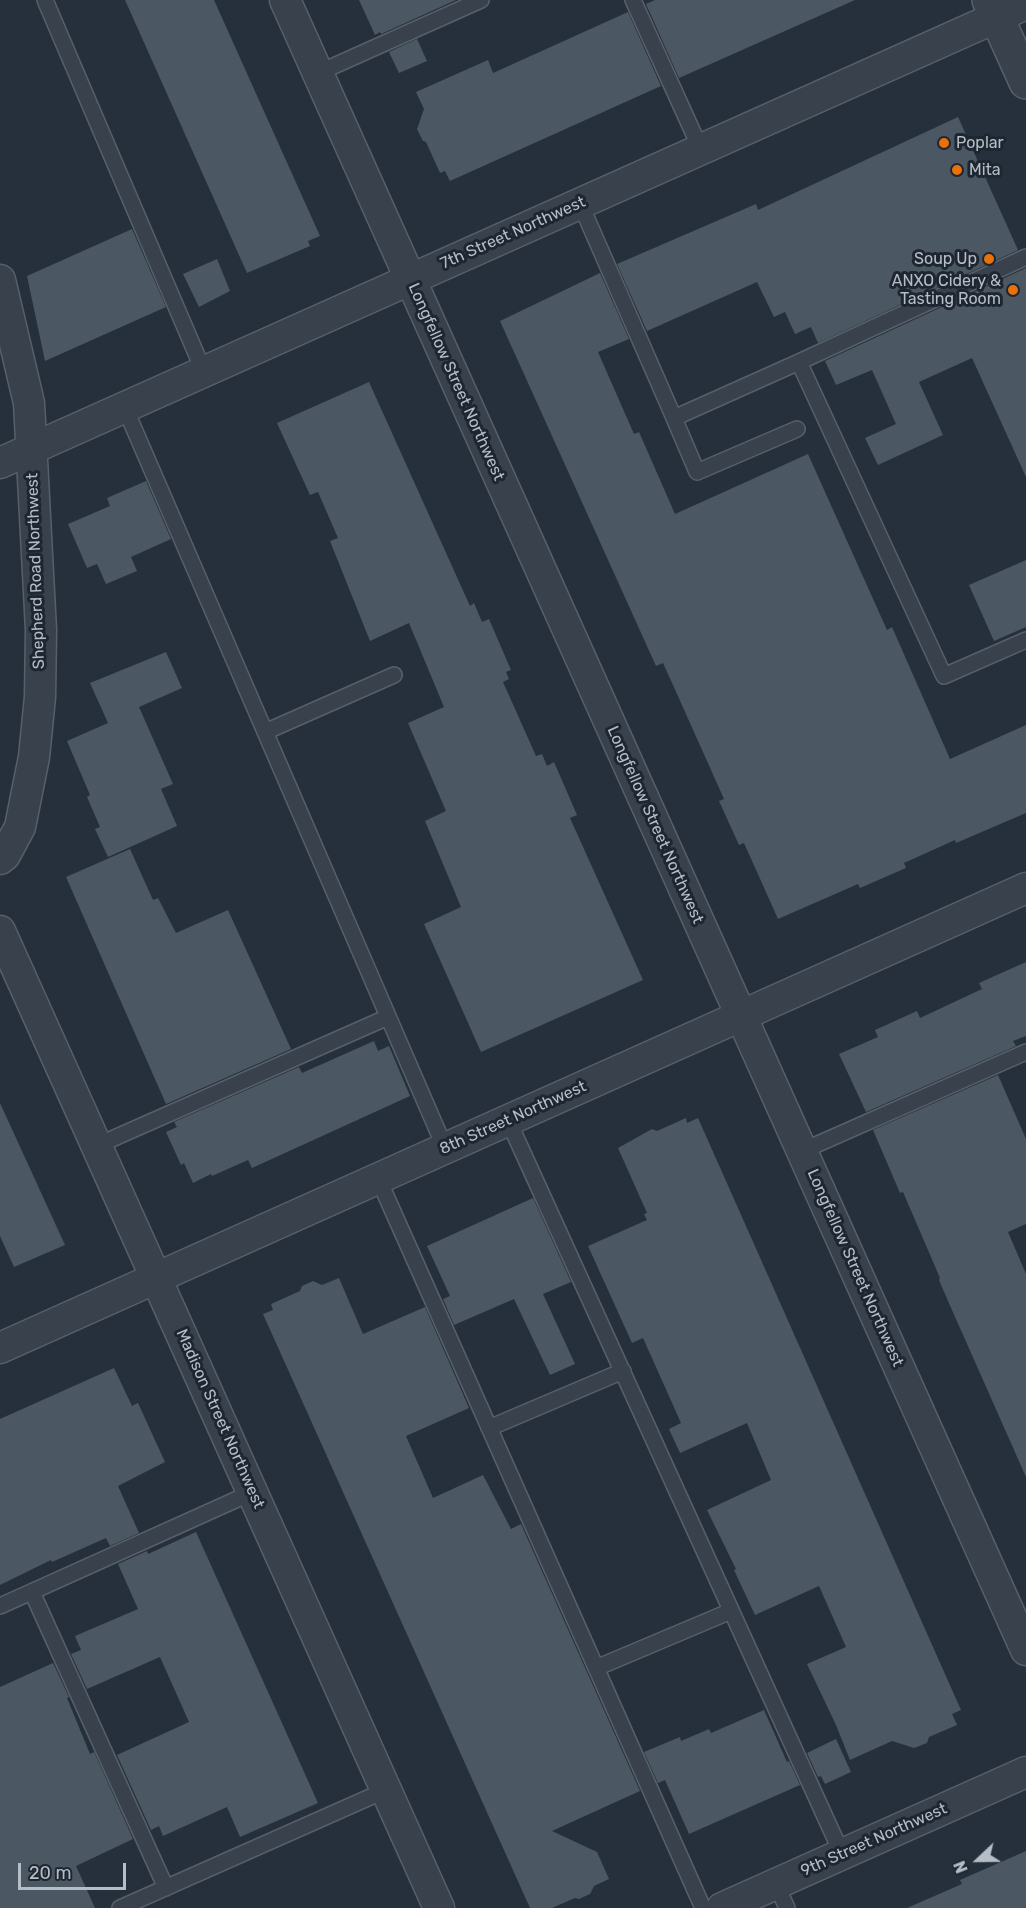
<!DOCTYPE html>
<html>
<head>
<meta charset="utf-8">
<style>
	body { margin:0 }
	#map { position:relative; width:1026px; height:1908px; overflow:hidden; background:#26303c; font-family:Rubik,sans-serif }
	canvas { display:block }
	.north { position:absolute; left:948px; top:1830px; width:60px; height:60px; -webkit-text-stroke:4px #1e2731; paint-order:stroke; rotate:248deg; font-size:16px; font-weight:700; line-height:24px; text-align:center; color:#b5bdc7 }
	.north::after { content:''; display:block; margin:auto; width:21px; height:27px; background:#b5bdc7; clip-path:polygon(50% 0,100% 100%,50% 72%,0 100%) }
	.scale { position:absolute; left:18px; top:1863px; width:108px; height:27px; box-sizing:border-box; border:3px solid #b5bdc7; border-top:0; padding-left:8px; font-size:18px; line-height:21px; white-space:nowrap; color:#b5bdc7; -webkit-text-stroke:4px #1e2731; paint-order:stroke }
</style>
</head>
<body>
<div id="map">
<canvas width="1026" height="1908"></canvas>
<div class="north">N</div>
<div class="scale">20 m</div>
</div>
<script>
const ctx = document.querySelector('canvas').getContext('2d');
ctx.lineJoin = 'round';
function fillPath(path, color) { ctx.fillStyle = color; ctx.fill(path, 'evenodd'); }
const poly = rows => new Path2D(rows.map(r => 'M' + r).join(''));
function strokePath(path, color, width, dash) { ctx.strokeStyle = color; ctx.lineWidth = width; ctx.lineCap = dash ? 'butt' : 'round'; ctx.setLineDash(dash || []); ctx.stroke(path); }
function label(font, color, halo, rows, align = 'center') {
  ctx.font = font + ' Rubik,sans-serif'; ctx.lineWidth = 6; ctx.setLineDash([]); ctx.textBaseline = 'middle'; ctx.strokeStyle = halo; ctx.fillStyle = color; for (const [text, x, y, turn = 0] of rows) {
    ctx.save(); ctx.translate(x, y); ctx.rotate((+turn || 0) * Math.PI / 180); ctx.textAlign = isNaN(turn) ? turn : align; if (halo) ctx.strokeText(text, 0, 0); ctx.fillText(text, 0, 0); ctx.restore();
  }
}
fillPath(poly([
	[125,0,214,0,320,236,308,241,310,246,247,273],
	[359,0,456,0,381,34,380,32,375,35],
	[655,0,855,0,679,78,646,4],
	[628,12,661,86,450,181,445,171,440,173,426,142,423,141,417,129,424,109,416,92,488,60,493,73],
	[417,39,427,61,399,73,389,52],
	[958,117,1018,250,818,343,811,327,795,334,785,312,774,317,757,282,647,331,617,264,756,204,758,210],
	[132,229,166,307,45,361,27,276],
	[217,259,230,291,199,307,183,274],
	[1026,268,1026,477,972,358,919,382,943,435,878,465,865,438,896,424,872,370,836,385,825,361],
	[600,273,629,339,598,352,634,434,639,432,675,514,808,454,887,630,892,627,950,759,1026,725,1026,813,956,843,955,840,904,863,906,868,860,888,858,884,778,919,744,843,739,845,719,801,724,799,677,694,663,663,656,666,500,321],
	[369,382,470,606,474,603,482,622,489,619,511,670,506,672,509,679,503,682,536,756,542,754,547,766,554,762,577,815,570,818,643,980,481,1052,424,924,461,907,425,821,446,811,408,723,444,707,409,623,370,641,330,541,338,538,318,492,310,495,277,423],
	[146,481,171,539,131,557,137,571,106,584,97,564,87,568,68,524,110,506,107,498],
	[1026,560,1026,627,994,641,969,585],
	[166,652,182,688,139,707,173,784,161,789,177,826,108,857,95,829,100,827,87,797,90,795,67,741,108,723,90,683],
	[130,849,153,900,158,898,176,933,228,910,291,1049,166,1104,66,877],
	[1026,962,1026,1036,1013,1041,1016,1046,866,1112,839,1054,878,1037,875,1030,917,1011,920,1018,982,989,979,983],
	[374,1041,378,1051,389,1046,410,1096,252,1168,248,1160,212,1176,211,1174,193,1183,184,1163,181,1165,166,1132,177,1127,174,1122,299,1067,302,1073],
	[998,1075,1026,1139,1026,1224,1008,1232,1026,1274,1026,1477,948,1301,939,1280,940,1278,903,1192,900,1193,873,1130],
	[0,1103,65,1245,14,1267,0,1236],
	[686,1118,687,1123,698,1118,961,1710,952,1714,957,1725,929,1737,927,1743,914,1748,892,1741,850,1760,836,1725,807,1664,846,1647,819,1586,755,1615,734,1570,736,1569,707,1510,771,1480,747,1423,680,1453,669,1429,681,1423,643,1338,632,1343,588,1246,647,1220,644,1214,647,1213,618,1148,652,1129,657,1131],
	[533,1198,571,1282,543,1294,575,1364,550,1375,514,1299,454,1325,443,1299,450,1296,427,1246],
	[339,1278,363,1334,425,1307,469,1408,406,1436,433,1498,483,1475,511,1529,521,1524,640,1791,552,1831,597,1852,609,1879,594,1886,590,1894,579,1899,575,1898,552,1908,530,1908,263,1314,273,1310,271,1304,300,1291,302,1286,313,1281,322,1285],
	[114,1368,132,1406,138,1403,165,1462,118,1486,139,1533,110,1546,106,1538,52,1562,51,1560,0,1585,0,1419],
	[196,1532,318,1803,240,1837,227,1807,163,1836,159,1826,151,1830,117,1755,189,1722,160,1657,87,1689,71,1654,81,1650,75,1636,138,1609,118,1564,147,1551,148,1554],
	[53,1663,69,1697,67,1698,90,1754,94,1752,95,1754,133,1839,76,1866,95,1908,0,1908,0,1687],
	[764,1710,787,1762,789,1761,800,1785,689,1834,665,1780,658,1783,644,1752,680,1737,681,1741,709,1729,711,1733],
	[836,1739,851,1772,825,1784,821,1776,818,1777,807,1753],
	[1026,1851,1026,1908,907,1908,962,1884,960,1880]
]), '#4c5764');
const service = poly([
	[45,0,204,372],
	[633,0,701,150],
	[318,73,481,0],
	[580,203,674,418,799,362,944,676,1026,640],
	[799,362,1026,257],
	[125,408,445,1148],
	[674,418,697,472,797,429],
	[265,732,394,675],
	[508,1120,842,1854],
	[96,1146,388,1017],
	[802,1151,1026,1052],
	[378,1178,703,1908],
	[489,1428,623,1371],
	[32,1592,166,1888],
	[0,1606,253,1492],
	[596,1668,731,1611],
	[776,1884,787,1908],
	[120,1908,386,1790]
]);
const minor = poly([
	[285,0,1026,1650],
	[0,280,29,403,41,630,40,697,34,757,20,827,5,855,0,859],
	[0,463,1026,4],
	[0,931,439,1908],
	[0,1348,1026,888],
	[722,1908,1026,1772]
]);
const tertiary = poly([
	[989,0,1026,82]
]);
strokePath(service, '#57606a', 18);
strokePath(minor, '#57606a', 33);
strokePath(tertiary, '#57606a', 36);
strokePath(service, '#39424c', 15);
strokePath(minor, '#39424c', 30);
strokePath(tertiary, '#39424c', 33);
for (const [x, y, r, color] of [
	[944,143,6,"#e8710a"],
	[957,170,6,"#e8710a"],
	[989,259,6,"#e8710a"],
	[1013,290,6,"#e8710a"]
]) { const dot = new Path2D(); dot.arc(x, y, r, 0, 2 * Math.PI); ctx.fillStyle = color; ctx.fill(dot); strokePath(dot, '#1e2731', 2); }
label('16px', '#b5bdc7', '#1e2731', [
	["Poplar",956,143],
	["Mita",969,170],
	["Soup Up",977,259,"right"],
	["ANXO Cidery &",1001,281,"right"],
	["Tasting Room",1001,299,"right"]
], 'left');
label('16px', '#b5bdc7', '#1e2731', [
	["7th Street Northwest",513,233,-24],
	["Longfellow Street Northwest",456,382,66],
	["Shepherd Road Northwest",36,571,-92],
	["Longfellow Street Northwest",655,825,66],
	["8th Street Northwest",513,1118,-24],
	["Longfellow Street Northwest",855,1268,66],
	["Madison Street Northwest",220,1419,66],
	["9th Street Northwest",874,1840,-24]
]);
</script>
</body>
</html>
